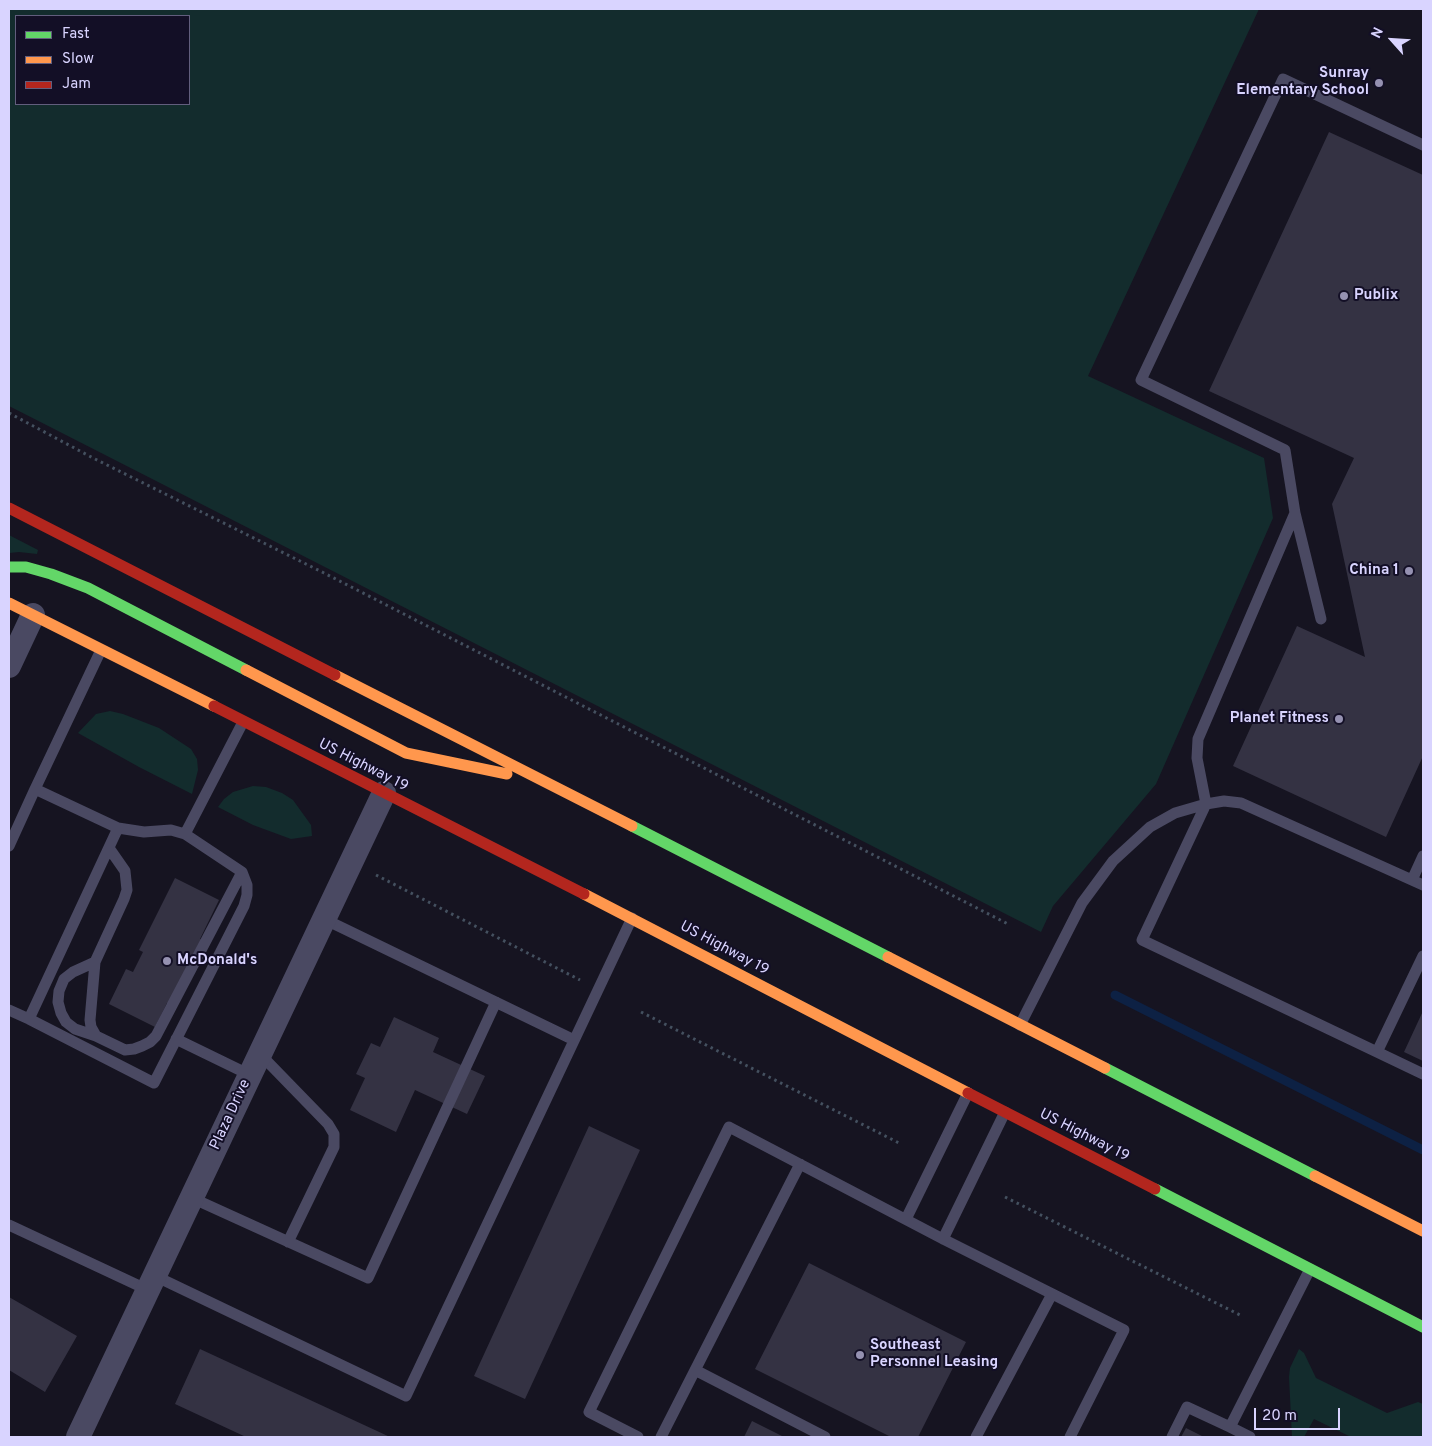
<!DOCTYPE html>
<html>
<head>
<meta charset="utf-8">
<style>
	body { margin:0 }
	#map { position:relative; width:1432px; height:1446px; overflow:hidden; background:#161421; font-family:Overpass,sans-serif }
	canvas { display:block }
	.frame { position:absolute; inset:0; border:10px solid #d9d4ff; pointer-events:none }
	.legend { position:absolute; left:15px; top:15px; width:175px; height:90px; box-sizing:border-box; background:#130f26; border:1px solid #625e7d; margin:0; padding:6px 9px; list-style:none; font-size:15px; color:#d9d4ff }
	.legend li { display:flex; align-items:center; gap:10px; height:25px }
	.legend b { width:25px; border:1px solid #625e7d }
	.north { position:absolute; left:1367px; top:15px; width:50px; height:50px; -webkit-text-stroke:4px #130f26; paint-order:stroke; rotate:296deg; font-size:14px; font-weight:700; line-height:20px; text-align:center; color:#d9d4ff }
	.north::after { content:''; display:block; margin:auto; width:18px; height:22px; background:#d9d4ff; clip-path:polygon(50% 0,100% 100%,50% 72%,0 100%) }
	.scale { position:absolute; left:1254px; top:1408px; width:86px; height:22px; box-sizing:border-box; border:2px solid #d9d4ff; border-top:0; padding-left:6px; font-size:15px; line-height:18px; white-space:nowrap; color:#d9d4ff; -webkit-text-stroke:4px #130f26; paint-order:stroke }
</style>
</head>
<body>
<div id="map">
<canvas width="1432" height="1446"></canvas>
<div class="frame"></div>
<ul class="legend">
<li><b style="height:6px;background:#63d668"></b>Fast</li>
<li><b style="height:6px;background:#ff974d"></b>Slow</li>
<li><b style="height:6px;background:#b3261e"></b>Jam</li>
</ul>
<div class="north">N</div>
<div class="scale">20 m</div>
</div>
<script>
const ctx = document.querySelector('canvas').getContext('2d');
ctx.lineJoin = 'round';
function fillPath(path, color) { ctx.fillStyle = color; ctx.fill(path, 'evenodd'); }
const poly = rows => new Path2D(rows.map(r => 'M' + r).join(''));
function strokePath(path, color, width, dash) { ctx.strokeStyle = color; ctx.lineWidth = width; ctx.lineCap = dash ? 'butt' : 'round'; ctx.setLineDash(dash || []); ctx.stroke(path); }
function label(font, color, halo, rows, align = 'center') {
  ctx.font = font + ' Overpass,sans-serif'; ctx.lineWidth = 4; ctx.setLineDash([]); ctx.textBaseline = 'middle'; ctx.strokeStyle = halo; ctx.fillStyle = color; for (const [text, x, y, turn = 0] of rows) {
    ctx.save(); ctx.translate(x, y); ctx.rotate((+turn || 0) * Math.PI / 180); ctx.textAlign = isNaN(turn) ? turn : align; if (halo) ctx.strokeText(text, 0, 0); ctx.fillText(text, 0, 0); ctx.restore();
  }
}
fillPath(poly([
	[9,9,1259,9,1088,376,1264,458,1273,518,1156,784,1053,906,1041,932,9,406],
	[16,16,189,16,189,104,16,104],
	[9,535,38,550,37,554,19,552,9,553],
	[110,711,123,714,159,728,191,749,197,759,198,770,192,794,139,767,78,733,96,714],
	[253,786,266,787,282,793,293,800,311,825,312,836,291,839,253,825,218,807,224,799,233,792],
	[1299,1349,1304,1353,1316,1378,1387,1413,1418,1402,1423,1404,1423,1437,1351,1437,1314,1419,1304,1437,1292,1437,1289,1377,1290,1368]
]), '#132c2d');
strokePath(poly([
	[1115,995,1423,1150]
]), '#0d2144', 9);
fillPath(poly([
	[1329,132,1423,175,1423,756,1386,837,1233,766,1297,626,1365,657,1332,504,1354,458,1209,391],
	[175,878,219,900,200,939,205,941,172,1005,167,1003,155,1027,109,1004,126,969,133,972,143,952,139,950],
	[1423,1011,1423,1061,1404,1052],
	[394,1017,439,1038,433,1052,485,1076,467,1114,415,1090,396,1132,350,1110,365,1078,356,1074,371,1043,380,1047],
	[589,1126,640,1150,525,1399,474,1376],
	[809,1263,966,1342,918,1437,891,1437,755,1369],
	[9,1297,77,1336,45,1392,9,1370],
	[200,1349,390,1437,246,1437,175,1404],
	[752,1421,784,1437,744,1437],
	[1186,1428,1204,1437,1181,1437]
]), '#343243');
strokePath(poly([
	[9,413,93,458,324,573,1010,925],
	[376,875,580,980],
	[641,1012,901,1144],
	[1005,1197,1242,1316]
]), '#44505f', 3, [2.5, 4]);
strokePath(poly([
	[1423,145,1283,79,1141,380,1285,450,1295,513,1198,739,1197,758,1206,804,1142,940,1377,1052,1423,956],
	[1295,513,1321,619],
	[35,789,101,650],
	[118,828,144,832,171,830,185,834,242,872,247,885,247,895,244,906,154,1083,29,1019,118,828],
	[185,834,243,722],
	[9,846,35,789,118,828],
	[109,848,125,871,127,890,124,899,95,962,73,972,64,979,59,991,58,1002,61,1013,66,1022,75,1029,96,1036,125,1050,134,1049,142,1046,150,1042,156,1036,242,872],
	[1412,880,1423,856],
	[324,919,574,1040],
	[95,962,90,1020,91,1027,96,1036],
	[9,1010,29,1019],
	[1020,1025,1082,903,1113,861,1150,827,1175,813,1206,804,1224,801,1241,803,1423,885],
	[176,1039,250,1075],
	[1377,1052,1423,1074],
	[260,1054,328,1124,334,1134,334,1147,288,1242],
	[192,1198,368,1278,496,1002],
	[906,1219,968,1093],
	[9,1225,148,1290],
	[943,1239,1005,1112],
	[155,1276,406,1396,632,918],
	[695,1370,825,1437],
	[638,1437,589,1412,729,1127,943,1239,1124,1330,1070,1437],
	[661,1437,800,1164],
	[976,1437,1052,1294],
	[1172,1437,1187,1407,1230,1427],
	[1250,1437,1230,1427,1310,1269]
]), '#4a4962', 11);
strokePath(poly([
	[9,666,33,615],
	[78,1437,384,793]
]), '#4a4962', 24);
strokePath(poly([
	[9,567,26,567,51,574,88,588,246,670],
	[632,826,888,957],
	[1105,1068,1315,1176],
	[1155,1189,1423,1327]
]), '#63d668', 11);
strokePath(poly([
	[9,603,214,706],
	[246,670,406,753,507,774],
	[335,675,632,826],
	[584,894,968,1093],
	[888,957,1105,1068],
	[1315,1176,1423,1231]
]), '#ff974d', 11);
strokePath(poly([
	[9,508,335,675],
	[214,706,584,894],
	[968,1093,1155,1189]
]), '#b3261e', 11);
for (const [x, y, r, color] of [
	[1379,83,5,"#9591b1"],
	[1344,296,5,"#9591b1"],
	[1409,571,5,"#9591b1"],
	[1339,719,5,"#9591b1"],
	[167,961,5,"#9591b1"],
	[860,1355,5,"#9591b1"]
]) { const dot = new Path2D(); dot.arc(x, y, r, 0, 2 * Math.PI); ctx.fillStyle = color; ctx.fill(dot); strokePath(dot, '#130f26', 2); }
label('bold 15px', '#d9d4ff', '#130f26', [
	["Sunray",1369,74],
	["Elementary School",1369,91],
	["Publix",1354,296,"left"],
	["China 1",1399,571],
	["Planet Fitness",1329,719],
	["McDonald's",177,961,"left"],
	["Southeast",870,1346,"left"],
	["Personnel Leasing",870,1363,"left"]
], 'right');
label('15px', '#d9d4ff', '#130f26', [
	["US Highway 19",363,766,27],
	["US Highway 19",724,949,28],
	["Plaza Drive",231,1115,-65],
	["US Highway 19",1084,1136,27]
]);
</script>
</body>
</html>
